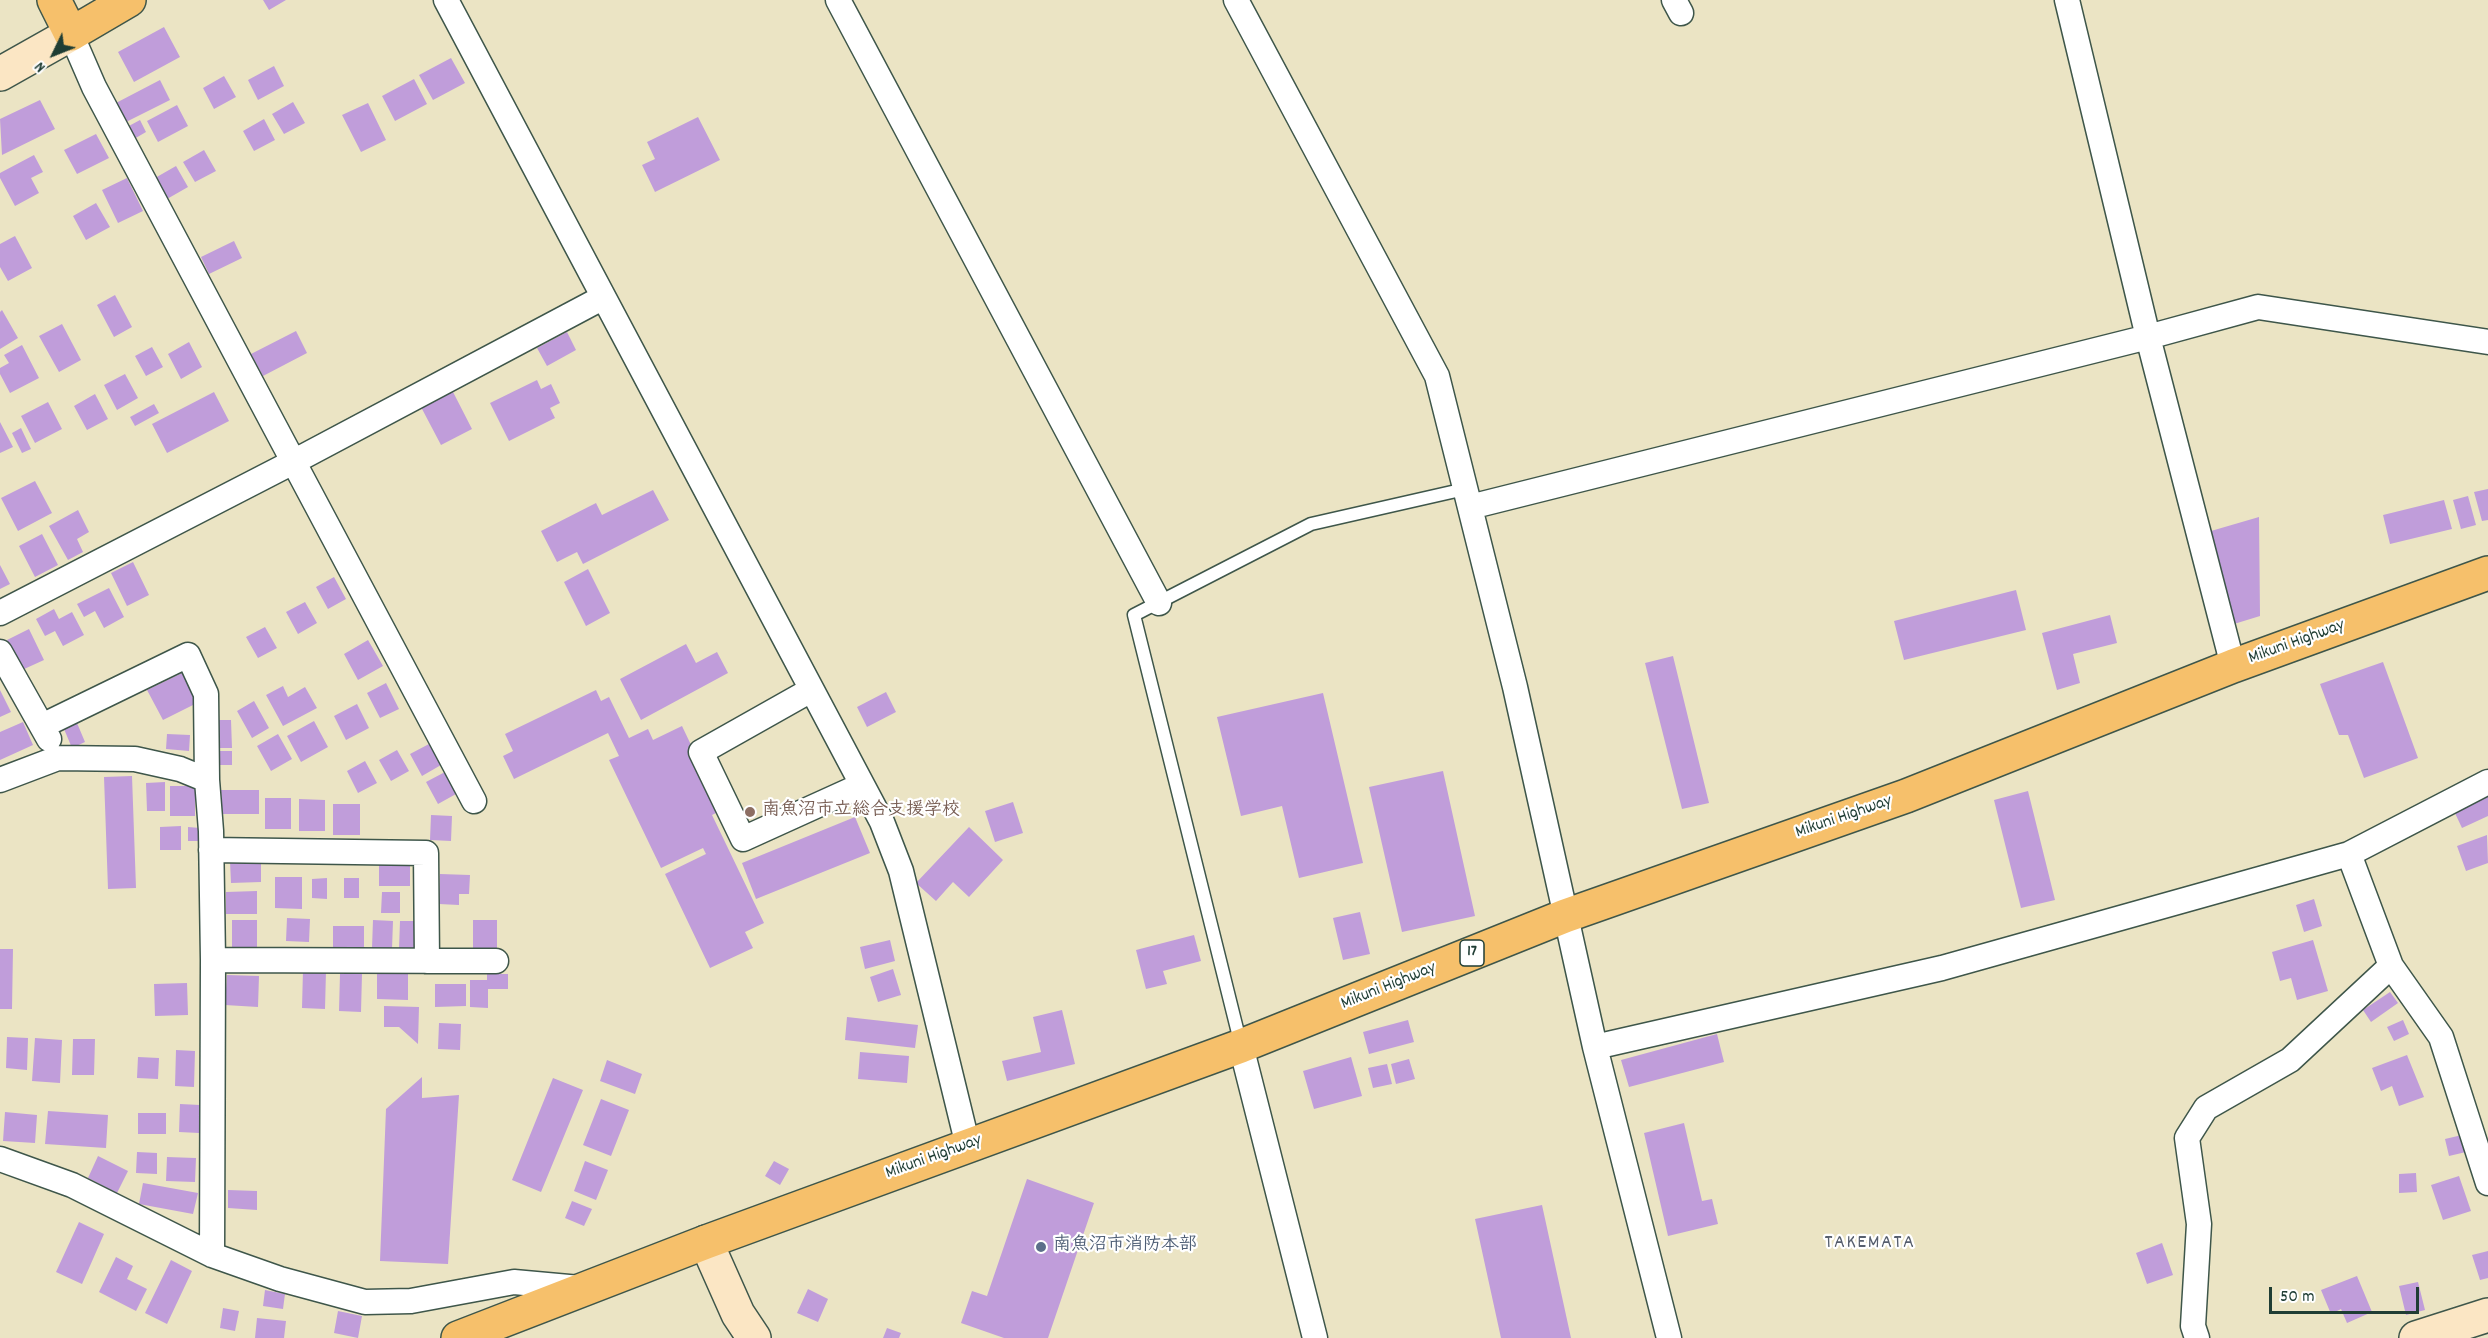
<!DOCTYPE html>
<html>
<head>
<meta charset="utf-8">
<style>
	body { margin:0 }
	#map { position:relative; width:2488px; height:1338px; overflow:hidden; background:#ebe4c4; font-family:Dekko,sans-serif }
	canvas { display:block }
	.north { position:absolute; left:24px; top:24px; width:60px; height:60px; -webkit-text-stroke:4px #fff; paint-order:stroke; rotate:227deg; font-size:16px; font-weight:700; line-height:24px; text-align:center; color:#1f3d34 }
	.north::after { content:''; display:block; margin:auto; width:21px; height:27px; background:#1f3d34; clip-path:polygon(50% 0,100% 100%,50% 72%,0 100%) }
	.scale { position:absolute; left:2269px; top:1287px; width:150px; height:27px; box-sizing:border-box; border:3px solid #1f3d34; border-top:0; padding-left:8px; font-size:18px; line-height:21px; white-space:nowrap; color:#1f3d34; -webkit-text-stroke:4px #fff; paint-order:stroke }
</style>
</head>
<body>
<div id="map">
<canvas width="2488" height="1338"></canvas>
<div class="north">N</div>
<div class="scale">50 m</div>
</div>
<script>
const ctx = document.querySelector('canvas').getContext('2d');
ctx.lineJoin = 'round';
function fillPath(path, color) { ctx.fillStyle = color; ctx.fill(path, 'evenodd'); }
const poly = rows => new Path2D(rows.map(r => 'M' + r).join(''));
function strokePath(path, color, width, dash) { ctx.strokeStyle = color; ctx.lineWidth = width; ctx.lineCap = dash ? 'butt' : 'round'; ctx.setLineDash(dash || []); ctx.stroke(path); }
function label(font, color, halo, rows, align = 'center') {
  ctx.font = font + ' Dekko,"Klee One",sans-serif'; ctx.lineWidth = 4.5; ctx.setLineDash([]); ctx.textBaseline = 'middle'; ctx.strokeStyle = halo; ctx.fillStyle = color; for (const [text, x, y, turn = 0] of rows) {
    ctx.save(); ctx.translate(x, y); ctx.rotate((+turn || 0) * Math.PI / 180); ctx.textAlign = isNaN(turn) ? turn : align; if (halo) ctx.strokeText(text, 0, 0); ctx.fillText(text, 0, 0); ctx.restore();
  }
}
fillPath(poly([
	[263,0,286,0,269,10],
	[164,27,180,57,134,82,118,52],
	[451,58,465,83,433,100,419,75],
	[274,66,284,86,258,100,248,80],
	[224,76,236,97,214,109,203,88],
	[414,79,427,104,395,121,382,96],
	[160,80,170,100,124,123,114,104],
	[40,100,55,129,2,155,0,119],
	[293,102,305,123,284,134,272,114],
	[368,103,386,140,361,152,342,115],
	[177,105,188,126,158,142,147,121],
	[698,117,720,160,655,192,642,165,655,159,647,142],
	[264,119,275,140,254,151,243,131],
	[140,120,146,132,134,139,127,127],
	[96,134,109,158,77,174,64,150],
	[204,150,216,171,195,182,183,162],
	[34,155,43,172,31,178,39,193,15,206,0,178,0,173],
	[176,166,188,187,167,199,155,178],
	[127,178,143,211,118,223,102,190],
	[96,203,110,227,86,240,73,216],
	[15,236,32,268,8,281,0,267,0,244],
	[234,241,242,258,209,274,201,257],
	[115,295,132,327,114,337,97,305],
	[2,310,18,338,0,349,0,312],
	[62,324,81,360,59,372,39,336],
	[296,331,307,353,263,376,251,354],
	[567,332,576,350,547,366,537,348],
	[189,342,202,367,181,379,168,354],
	[22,345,39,378,10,393,0,374,0,368,9,363,4,355],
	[152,347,163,367,146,376,135,356],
	[125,374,138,398,117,410,104,385],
	[537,380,541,389,551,384,560,403,550,408,555,418,509,441,490,403],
	[452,390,472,429,441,445,421,407],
	[214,392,229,421,167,453,152,424],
	[95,394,108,419,87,430,74,406],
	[48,402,62,429,35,443,21,416],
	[154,404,159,413,135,426,130,417],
	[0,422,13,447,0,453],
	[21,428,31,449,22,453,12,433],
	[35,481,52,513,18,531,1,498],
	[2488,489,2488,520,2482,521,2474,492],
	[653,490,669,520,583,564,577,552,557,562,541,531,596,503,602,515],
	[2468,496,2476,525,2461,529,2453,500],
	[2444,500,2452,529,2390,544,2383,515],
	[78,510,89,532,77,539,83,552,68,560,49,526],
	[2259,517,2260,616,2234,624,2211,531],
	[42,534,58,565,35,577,19,546],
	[133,562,149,595,127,606,111,573],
	[0,565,10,584,0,589],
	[588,569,610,613,586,626,564,582],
	[334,577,346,599,328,609,316,587],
	[109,588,124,617,104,628,95,611,84,617,77,604],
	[2016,590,2026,630,1904,660,1894,621],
	[305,602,317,623,298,634,286,612],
	[54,609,59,619,72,612,84,635,63,646,55,631,45,636,36,619],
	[2110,615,2117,643,2073,654,2080,683,2057,690,2042,633],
	[265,627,277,648,258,658,246,637],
	[29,629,44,660,22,670,7,640],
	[368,640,383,666,358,680,344,654],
	[686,644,696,663,717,652,728,673,641,720,620,679],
	[1673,656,1709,803,1682,809,1645,663],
	[2383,662,2418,758,2364,778,2348,735,2339,735,2320,684],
	[182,673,197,703,163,720,147,690],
	[386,683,399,709,380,718,367,693],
	[283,686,288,697,305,687,317,708,283,726,266,695],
	[0,690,11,712,0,717],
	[596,690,601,701,609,697,629,738,648,729,653,740,682,726,722,810,712,815,764,923,745,932,753,948,710,968,665,874,706,854,703,848,661,868,609,760,619,756,608,733,514,779,503,756,513,751,505,734],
	[886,692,896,712,867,727,857,707],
	[1323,693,1363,863,1299,878,1282,806,1241,816,1217,717],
	[254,701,269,728,252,738,237,711],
	[357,704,369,728,346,740,334,716],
	[217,720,231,720,232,748,217,748],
	[314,721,328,747,301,762,287,736],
	[23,722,33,745,0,760,0,732],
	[77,723,85,742,72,748,64,729],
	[167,734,190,735,189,751,166,749],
	[278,734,292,759,271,771,257,746],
	[429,744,441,765,422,776,410,754],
	[397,750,409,771,391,781,379,760],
	[220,751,232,751,232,765,220,765],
	[365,761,377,783,358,793,347,771],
	[1443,771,1475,916,1402,932,1369,787],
	[445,772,456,794,438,804,426,782],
	[132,776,136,888,108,889,104,777],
	[165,782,165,811,147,811,146,783],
	[170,786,195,786,195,816,170,816],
	[221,790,259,790,259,814,222,814],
	[2028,791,2055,900,2021,908,1994,800],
	[2488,795,2488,816,2462,828,2454,811],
	[265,798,291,798,291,829,265,829],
	[299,799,325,800,325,831,299,831],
	[1013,802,1023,833,995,842,985,811],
	[333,804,360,804,360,835,333,835],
	[431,815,452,816,451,841,430,840],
	[855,817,870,853,756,899,742,863],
	[181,826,181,850,160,850,160,827],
	[188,827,200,828,200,841,188,841],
	[969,827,1003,860,969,897,953,882,936,901,916,883],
	[2487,835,2488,863,2466,871,2457,846],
	[261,860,261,882,231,883,230,861],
	[379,864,410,864,410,886,379,886],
	[440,874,470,875,469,894,459,894,459,905,439,904],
	[275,877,302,877,302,909,275,908],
	[327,878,327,899,312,898,312,879],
	[344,878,359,878,359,898,344,898],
	[257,891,257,914,226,914,226,892],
	[382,892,400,892,400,913,381,913],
	[2314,899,2322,926,2304,932,2296,905],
	[1360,912,1370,954,1343,960,1333,918],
	[287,918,310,919,309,942,286,941],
	[232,920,257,920,257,951,232,951],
	[373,920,393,921,392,949,372,948],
	[473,920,497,920,497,951,473,951],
	[400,921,420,921,419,950,399,949],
	[333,926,364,926,364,953,333,952],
	[1194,935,1201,961,1163,971,1167,984,1146,989,1136,950],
	[890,940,895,961,865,969,860,947],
	[2313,940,2328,991,2297,1000,2291,978,2280,981,2272,952],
	[0,949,13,949,12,1009,0,1009],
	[893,969,901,995,878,1002,870,977],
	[303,970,326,971,325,1009,302,1008],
	[377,972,408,973,408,1000,377,999],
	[340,974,362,974,361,1012,339,1011],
	[487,974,508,974,508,989,488,989,488,1008,470,1007,470,980,487,980],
	[227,975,259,976,258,1007,225,1005],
	[187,983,188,1015,155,1016,154,984],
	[435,984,466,984,466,1006,435,1007],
	[2390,992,2398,1003,2371,1022,2363,1010],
	[384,1006,419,1007,418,1044,399,1027,384,1027],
	[1062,1010,1075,1064,1007,1081,1002,1061,1041,1052,1033,1017],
	[847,1017,918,1025,915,1048,845,1040],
	[1408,1020,1414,1042,1369,1054,1363,1032],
	[2403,1020,2409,1034,2394,1041,2387,1027],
	[439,1023,461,1024,460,1050,438,1049],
	[1717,1034,1724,1062,1629,1087,1621,1060],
	[7,1037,28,1038,27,1070,6,1068],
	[35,1038,62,1040,60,1083,32,1081],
	[73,1039,95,1039,94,1075,72,1075],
	[176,1050,195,1051,194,1087,175,1086],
	[860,1052,909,1056,907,1083,858,1079],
	[2407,1055,2424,1097,2399,1106,2392,1086,2381,1091,2372,1068],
	[138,1057,159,1058,158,1079,137,1078],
	[1351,1057,1362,1096,1314,1109,1303,1071],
	[1409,1059,1415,1079,1396,1084,1391,1064],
	[607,1060,642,1074,635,1094,600,1081],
	[1387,1064,1392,1084,1373,1088,1368,1068],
	[422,1077,422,1098,459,1095,448,1264,380,1261,386,1109],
	[553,1078,583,1090,541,1192,512,1180],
	[601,1099,629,1110,611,1156,583,1145],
	[180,1104,200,1105,199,1133,179,1132],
	[48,1111,108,1115,106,1148,45,1144],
	[5,1112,37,1115,35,1143,3,1141],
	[138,1113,166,1113,166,1134,138,1134],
	[1684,1123,1702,1201,1712,1199,1718,1224,1668,1236,1644,1133],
	[2462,1135,2466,1152,2449,1156,2445,1139],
	[137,1152,157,1153,157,1174,136,1173],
	[98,1156,128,1171,117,1193,88,1178],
	[167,1157,196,1158,195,1182,166,1181],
	[585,1161,608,1170,596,1200,574,1191],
	[774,1161,789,1169,780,1185,765,1176],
	[2416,1173,2417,1192,2399,1193,2399,1174],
	[2459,1176,2471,1211,2443,1220,2431,1185],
	[1027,1179,1094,1203,1048,1338,1004,1338,961,1323,972,1291,987,1296],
	[143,1183,198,1193,193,1214,139,1204],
	[228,1190,257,1191,257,1210,228,1208],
	[572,1201,592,1209,584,1226,565,1218],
	[1542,1205,1571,1338,1501,1338,1475,1219],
	[79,1222,104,1234,82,1284,56,1272],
	[2162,1243,2173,1275,2147,1284,2136,1253],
	[2488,1251,2488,1278,2480,1280,2472,1255],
	[116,1257,133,1266,127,1279,147,1289,136,1311,99,1292],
	[171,1260,192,1271,167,1324,145,1313],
	[2357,1276,2372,1312,2347,1323,2341,1309,2331,1314,2321,1290],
	[2418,1282,2425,1310,2406,1315,2399,1286],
	[808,1289,828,1299,818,1322,797,1313],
	[265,1290,285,1294,283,1309,263,1306],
	[223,1308,239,1311,235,1331,220,1328],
	[338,1311,362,1316,358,1338,334,1333],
	[257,1318,286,1321,284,1338,255,1338],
	[887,1328,901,1333,899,1338,883,1338]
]), '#c09dda');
const service = poly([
	[1241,1045,1134,615,1311,524,1465,489]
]);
const minor = poly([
	[446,0,882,822,901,871,968,1146],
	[838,0,1159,603],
	[1236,0,1437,376,1515,687,1595,1047,1669,1338],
	[1674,0,1681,13],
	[2067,0,2148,337,2233,666],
	[71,34,94,87,474,801],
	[1470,507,2148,337,2258,307,2488,342],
	[0,613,295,461,602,298],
	[0,652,49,739],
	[811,690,701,752,743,839,862,785],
	[42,726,188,655,206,694,207,780],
	[0,780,58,758,135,759,180,769,207,780,211,831,213,960,212,1255],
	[211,850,426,853,427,961],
	[2349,854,2391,966,2441,1037,2488,1183],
	[213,960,496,961],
	[1241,1046,1315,1338],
	[1595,1047,1942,968,2349,854,2488,782],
	[0,1159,72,1185,212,1255,280,1279,365,1302,411,1301,514,1282,580,1288],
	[2197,1338,2193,1326,2199,1224,2187,1138,2206,1108,2290,1060,2391,966]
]);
const secondary = poly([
	[0,74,71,34],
	[706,1242,738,1314,754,1338],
	[2416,1338,2488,1315]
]);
const trunk = poly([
	[54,0,71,34,129,0],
	[458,1338,706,1242,1241,1046,1565,916,1906,796,2233,666,2488,573]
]);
strokePath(service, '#3e564a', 15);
strokePath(minor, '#3e564a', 27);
strokePath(secondary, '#3e564a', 36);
strokePath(trunk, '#3e564a', 36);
strokePath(service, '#fff', 12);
strokePath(minor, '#fff', 24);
strokePath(secondary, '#fbe6c4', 33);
strokePath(trunk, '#f6c06b', 33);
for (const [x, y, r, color] of [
	[750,812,6,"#8d6e63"],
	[1041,1247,6,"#5c6f8a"]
]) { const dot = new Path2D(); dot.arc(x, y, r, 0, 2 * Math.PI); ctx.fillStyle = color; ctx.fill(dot); strokePath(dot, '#fff', 2); }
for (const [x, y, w] of [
	[1472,953,24]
]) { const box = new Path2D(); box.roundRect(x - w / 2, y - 13, w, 26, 4.5); ctx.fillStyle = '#fff'; ctx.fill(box); strokePath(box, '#1f3d34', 1.5); }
label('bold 16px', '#1f3d34', null, [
	["17",1472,953]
]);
label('18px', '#1f3d34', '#fff', [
	["Mikuni Highway",2297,643,-20],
	["Mikuni Highway",1844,818,-19],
	["Mikuni Highway",1389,987,-22],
	["Mikuni Highway",934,1158,-20]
]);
label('bold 18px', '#785e54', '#fff', [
	["南魚沼市立総合支援学校",762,812]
], 'left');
label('bold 18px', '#4e5e75', '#fff', [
	["南魚沼市消防本部",1053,1247]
], 'left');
ctx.letterSpacing = '1.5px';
label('20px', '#575f6e', '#fff', [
	["TAKEMATA",1870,1244]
]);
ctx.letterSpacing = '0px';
</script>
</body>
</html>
